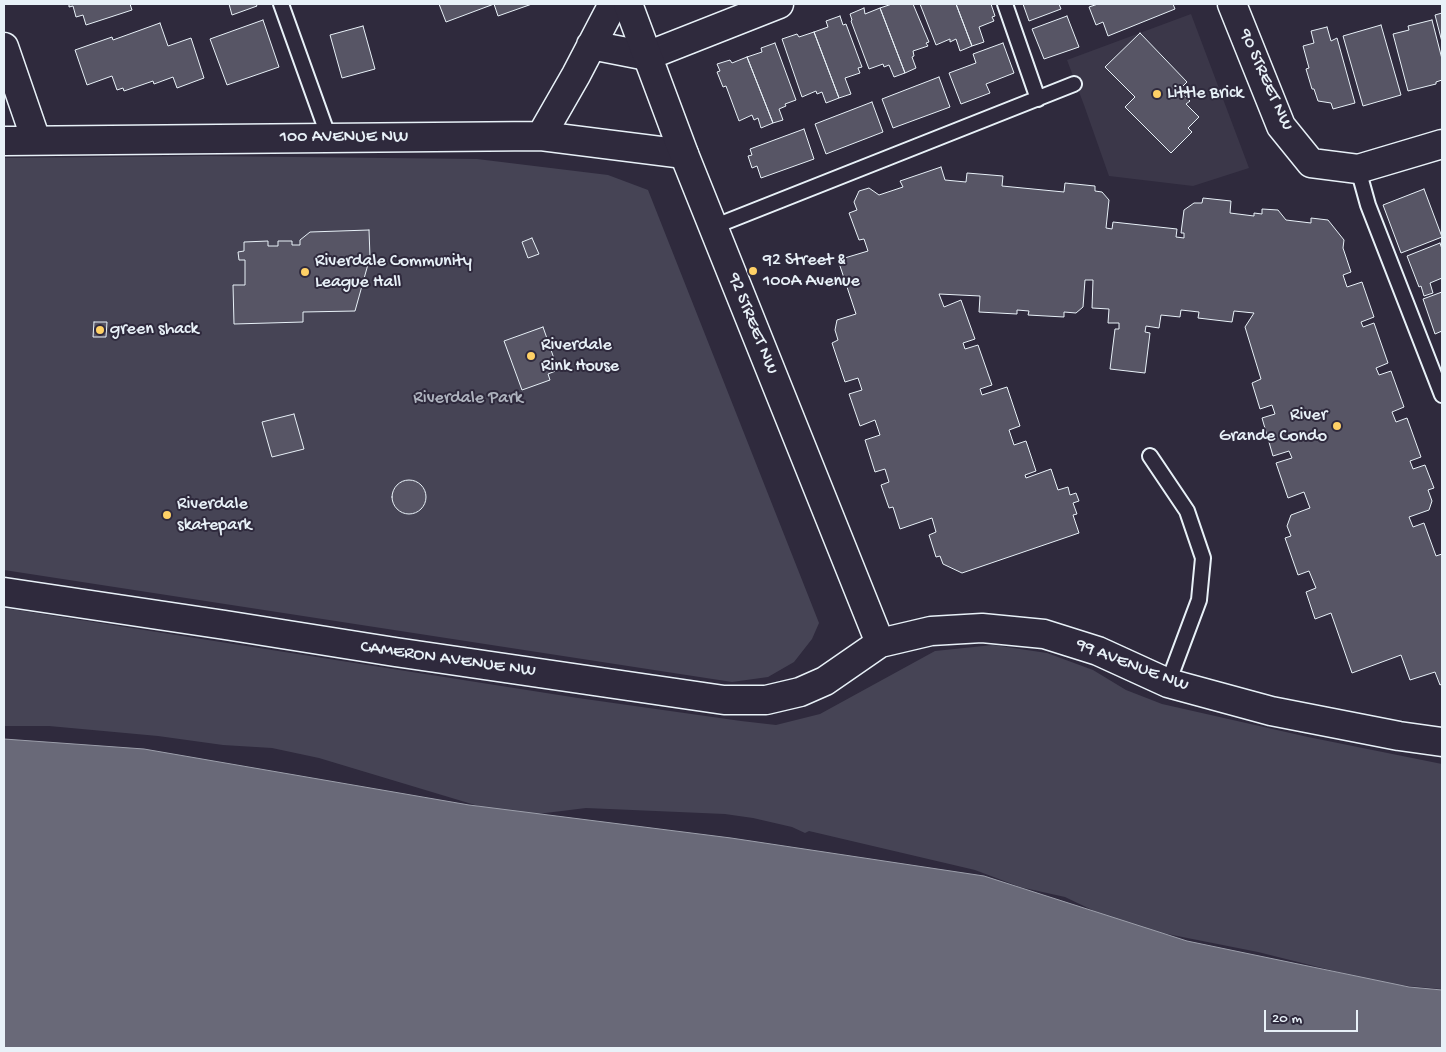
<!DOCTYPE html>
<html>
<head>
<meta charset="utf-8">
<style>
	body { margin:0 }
	#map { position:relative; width:1446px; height:1052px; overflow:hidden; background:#2f2a3d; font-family:"Gochi Hand",sans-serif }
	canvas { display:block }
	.frame { position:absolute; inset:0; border:5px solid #e8f1f8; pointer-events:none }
	.scale { position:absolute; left:1264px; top:1010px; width:94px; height:22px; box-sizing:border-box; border:2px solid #e8f1f8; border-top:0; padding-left:6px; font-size:15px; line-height:18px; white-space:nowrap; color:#e8f1f8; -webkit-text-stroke:4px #2f2a3d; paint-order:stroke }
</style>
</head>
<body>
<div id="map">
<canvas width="1446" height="1052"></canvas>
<div class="frame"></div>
<div class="scale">20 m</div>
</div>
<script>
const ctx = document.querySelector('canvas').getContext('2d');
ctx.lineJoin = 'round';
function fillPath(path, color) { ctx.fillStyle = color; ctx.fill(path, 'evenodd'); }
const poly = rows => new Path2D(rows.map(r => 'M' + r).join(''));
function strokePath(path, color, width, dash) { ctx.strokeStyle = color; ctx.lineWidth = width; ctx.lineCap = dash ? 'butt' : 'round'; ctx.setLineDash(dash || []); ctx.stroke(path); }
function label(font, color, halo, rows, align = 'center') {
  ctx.font = font + ' "Gochi Hand",sans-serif'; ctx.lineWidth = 4; ctx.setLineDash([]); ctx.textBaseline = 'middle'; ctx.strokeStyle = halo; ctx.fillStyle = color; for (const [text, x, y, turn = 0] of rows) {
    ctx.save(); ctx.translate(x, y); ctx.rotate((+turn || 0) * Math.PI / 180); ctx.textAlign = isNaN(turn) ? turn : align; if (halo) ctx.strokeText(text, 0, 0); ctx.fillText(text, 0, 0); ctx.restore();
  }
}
fillPath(poly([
	[1191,14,1249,168,1193,186,1109,176,1084,105,1067,60]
]), '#3b3749');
fillPath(poly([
	[205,156,477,159,608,175,648,190,819,623,812,639,794,662,768,677,732,682,4,570,4,158],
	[4,608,578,698,741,721,776,725,820,714,935,651,993,645,1047,653,1093,670,1126,690,1162,704,1308,737,1442,764,1442,989,1398,985,1358,977,1258,952,1157,932,1117,922,1065,897,1020,887,975,870,809,831,805,833,792,827,753,818,725,814,586,808,529,815,495,811,319,758,272,748,223,745,158,736,49,726,4,726]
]), '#464455');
const water = poly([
	[4,739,144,749,469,805,731,838,984,876,1187,941,1409,987,1442,990,1442,1048,4,1048,4,739]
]);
fillPath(water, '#696978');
strokePath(water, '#9c9fab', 1);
const building = poly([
	[69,4,130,4,132,10,86,25,83,15,76,17,73,6,69,7,69,4],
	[229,4,256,4,257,6,232,15,229,4],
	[439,4,532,4,498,16,494,4,446,22,439,4],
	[892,4,913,4,929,42,926,43,928,46,913,51,914,56,912,57,916,68,905,73,880,8,892,4],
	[920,4,956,4,972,46,960,51,956,39,950,42,950,39,936,45,920,4],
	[956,4,991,4,995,16,992,17,994,21,979,27,984,42,972,46,956,4],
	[1023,4,1059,4,1061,9,1029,21,1023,4],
	[1098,4,1173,4,1175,9,1108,36,1103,22,1096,25,1089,7,1098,4],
	[864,8,865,14,880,8,905,73,894,77,889,65,884,67,883,64,869,69,851,21,852,20,850,14,864,8],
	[1442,13,1442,42,1435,15,1442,13],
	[840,16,843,25,846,24,862,67,858,68,860,73,845,78,851,94,839,98,814,32,828,27,826,21,840,16],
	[1067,16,1079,47,1044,59,1032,29,1067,16],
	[263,20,279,67,227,85,210,39,263,20],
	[1432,20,1442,59,1442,80,1436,82,1436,84,1408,91,1393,34,1409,30,1408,26,1432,20],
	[160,23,168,46,191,38,204,78,177,88,173,77,154,84,153,81,124,91,123,88,117,90,112,76,87,85,75,50,112,37,113,40,160,23],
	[1381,25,1401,95,1363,106,1343,36,1381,25],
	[363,26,375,69,342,78,330,35,363,26],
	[1327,27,1331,41,1337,38,1355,103,1333,109,1331,103,1318,101,1314,89,1312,89,1306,69,1309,68,1303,46,1314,43,1311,31,1327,27],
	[814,32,839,98,826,103,822,92,817,94,816,91,802,97,782,39,797,34,799,37,814,32],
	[1140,33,1187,82,1179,90,1190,101,1186,104,1199,117,1188,128,1192,132,1171,153,1125,107,1135,97,1105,67,1140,33],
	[775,43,796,100,785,104,786,106,779,109,783,120,773,123,747,57,762,52,761,48,775,43],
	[1003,43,1014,73,986,84,990,93,961,104,949,73,976,63,973,54,1003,43],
	[747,57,773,123,761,128,758,118,754,120,752,115,739,121,726,86,723,87,717,72,720,71,717,64,730,60,732,63,747,57],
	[939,77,950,107,893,128,882,99,939,77],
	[872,102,883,132,826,154,815,124,872,102],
	[804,129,814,159,761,178,757,166,752,168,748,156,752,155,750,149,804,129],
	[941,167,945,180,966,182,967,173,1003,176,1002,186,1064,192,1065,183,1095,186,1095,191,1102,192,1109,200,1106,228,1112,229,1113,222,1177,229,1176,237,1184,238,1184,233,1181,233,1184,210,1194,203,1202,203,1203,198,1231,201,1230,213,1254,216,1254,213,1262,214,1262,209,1278,210,1286,220,1311,223,1311,218,1328,220,1344,240,1343,248,1351,272,1343,275,1347,287,1362,282,1374,317,1361,322,1363,327,1374,323,1388,363,1376,368,1379,375,1391,371,1404,407,1392,412,1396,422,1407,418,1421,457,1410,461,1413,469,1425,465,1434,488,1428,490,1432,501,1429,510,1409,517,1413,527,1424,523,1436,556,1442,554,1442,684,1440,685,1435,672,1410,680,1401,655,1352,673,1331,613,1315,619,1306,592,1316,588,1309,571,1298,575,1285,538,1291,536,1287,526,1291,515,1310,508,1304,492,1288,498,1276,463,1292,458,1289,451,1273,456,1262,418,1275,414,1272,405,1260,409,1252,383,1261,379,1245,327,1254,313,1234,311,1232,322,1198,318,1199,312,1181,310,1180,317,1161,315,1159,328,1146,326,1145,332,1150,333,1145,373,1110,369,1115,329,1119,329,1119,323,1108,323,1109,309,1092,308,1093,280,1085,280,1083,307,1076,313,1064,312,1064,317,1028,315,1029,311,1017,310,1017,314,979,312,980,296,939,294,944,307,961,300,975,339,963,343,965,349,978,345,992,385,980,389,982,395,1007,387,1020,426,1009,430,1014,445,1026,441,1036,471,1025,475,1026,478,1051,469,1058,490,1068,487,1070,495,1076,493,1079,501,1073,503,1077,514,1073,515,1079,533,962,573,943,564,940,556,936,557,929,535,936,532,932,518,900,529,893,507,889,508,881,485,889,482,885,469,875,472,865,440,880,435,875,420,860,426,849,394,862,390,858,378,845,382,832,343,838,340,835,330,837,320,856,314,838,260,868,251,864,239,859,240,849,213,857,210,854,202,859,191,869,188,879,195,903,187,900,181,941,167],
	[1424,189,1442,237,1401,253,1383,205,1424,189],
	[369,230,370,257,355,311,303,312,303,322,234,324,233,285,245,285,245,260,239,260,238,252,244,251,244,242,268,241,268,246,278,246,278,241,292,241,292,245,300,245,300,240,310,232,369,230],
	[532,238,539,254,528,258,522,242,532,238],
	[1440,243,1442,249,1442,278,1430,283,1433,293,1424,296,1421,286,1419,287,1407,256,1440,243],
	[1442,292,1442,331,1435,334,1423,299,1442,292],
	[94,322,107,322,106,337,93,337,94,322],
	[543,327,558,370,548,374,550,380,522,390,504,341,543,327],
	[294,414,304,449,272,457,262,422,294,414],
	'392 497a17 17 0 1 1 34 0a17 17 0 1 1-34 0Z'
]);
fillPath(building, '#575565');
strokePath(building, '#e8f1f8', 1);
const service = poly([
	[281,4,329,138],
	[1005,4,1038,99],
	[1358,169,1368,205,1442,395],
	[713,227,1074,84],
	[1150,456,1187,511,1203,558,1199,600,1168,683]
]);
const minor = poly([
	[1232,4,1281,126,1311,163,1358,169,1442,144],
	[591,45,647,56,779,4],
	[4,47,36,140],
	[541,136,576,75,613,4],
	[4,141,541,136,684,154]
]);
const tertiary = poly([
	[628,4,684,154,880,643],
	[4,592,225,625,395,652,724,700,766,700,800,692,825,681,880,643,931,631,982,628,1044,634,1098,651,1168,683,1271,711,1399,736,1442,742]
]);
strokePath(service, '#e8f1f8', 18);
strokePath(minor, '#e8f1f8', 31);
strokePath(tertiary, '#e8f1f8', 31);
strokePath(service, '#2f2a3d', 14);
strokePath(minor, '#2f2a3d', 28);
strokePath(tertiary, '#2f2a3d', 28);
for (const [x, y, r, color] of [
	[1157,94,5,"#ffd166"],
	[753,271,5,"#ffd166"],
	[305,272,5,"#ffd166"],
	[100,330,5,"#ffd166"],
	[531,356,5,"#ffd166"],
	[1337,426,5,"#ffd166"],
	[167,515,5,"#ffd166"]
]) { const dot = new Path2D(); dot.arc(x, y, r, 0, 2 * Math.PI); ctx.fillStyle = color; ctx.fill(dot); strokePath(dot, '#2f2a3d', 2); }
label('18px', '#e8f1f8', '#2f2a3d', [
	["90 STREET NW",1265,80,66],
	["100 AVENUE NW",344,138],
	["92 STREET NW",752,324,68],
	["CAMERON AVENUE NW",448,660,8],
	["99 AVENUE NW",1132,666,21]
]);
label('18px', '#e8f1f8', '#2f2a3d', [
	["Little Brick",1167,94],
	["92 Street &",763,261],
	["100A Avenue",763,282],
	["Riverdale Community",315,262],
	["League Hall",315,283],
	["green shack",110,330],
	["Riverdale",541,346],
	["Rink House",541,367],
	["River",1327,416,"right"],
	["Grande Condo",1327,437,"right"],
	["Riverdale",177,505],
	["skatepark",177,526]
], 'left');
label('18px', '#afb4bf', '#2f2a3d', [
	["Riverdale Park",468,399]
]);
</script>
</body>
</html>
